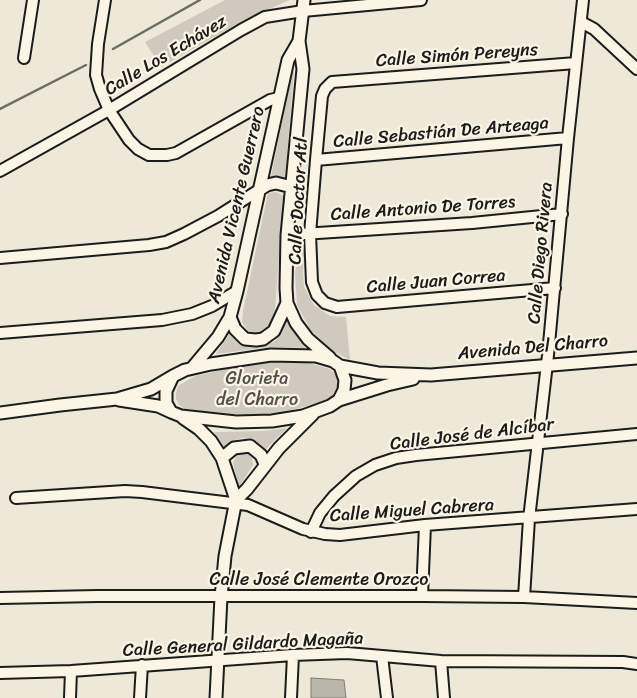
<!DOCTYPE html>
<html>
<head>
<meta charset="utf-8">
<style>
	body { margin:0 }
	canvas { display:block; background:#eee8d9 }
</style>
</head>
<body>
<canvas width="637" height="698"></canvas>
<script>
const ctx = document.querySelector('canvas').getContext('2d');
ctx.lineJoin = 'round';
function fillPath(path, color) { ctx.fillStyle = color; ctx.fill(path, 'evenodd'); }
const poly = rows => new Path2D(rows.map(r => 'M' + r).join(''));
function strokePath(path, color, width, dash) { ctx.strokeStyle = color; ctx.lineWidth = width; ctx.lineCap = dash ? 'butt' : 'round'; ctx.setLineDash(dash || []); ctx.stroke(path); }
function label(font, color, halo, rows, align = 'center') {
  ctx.font = font + ' Sriracha,sans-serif'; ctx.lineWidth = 4.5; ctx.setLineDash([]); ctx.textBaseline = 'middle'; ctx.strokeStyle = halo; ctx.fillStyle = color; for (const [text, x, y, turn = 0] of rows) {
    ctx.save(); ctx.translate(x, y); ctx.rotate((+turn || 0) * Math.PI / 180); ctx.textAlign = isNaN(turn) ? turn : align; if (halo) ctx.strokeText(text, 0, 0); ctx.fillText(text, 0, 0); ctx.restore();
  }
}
fillPath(poly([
	[225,0,290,0,246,19,161,67,145,42],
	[292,71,294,72,285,179,271,177],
	[276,192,284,196,274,320,269,330,262,333,254,333,248,331,242,322,243,311,268,193],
	[298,250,304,250,303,273,304,287,314,305,330,316,346,317,350,360,329,349,310,329,297,305,295,273],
	[286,320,305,348,271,347,216,354,231,332,239,340,247,346,261,346,274,342,282,333],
	[273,362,309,363,330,369,339,378,338,389,335,394,328,399,315,404,280,413,256,415,201,413,185,409,179,405,176,399,176,393,178,386,195,376,249,364],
	[287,428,265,450,261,445,252,439,241,438,233,441,225,448,214,432,263,431],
	[242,453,248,454,252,458,253,465,239,487,233,463,237,455]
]), '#cfcabd');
strokePath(poly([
	[113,49,200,0],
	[0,109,86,65]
]), '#6f6c67', 2.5);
const building = poly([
	[311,678,344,680,346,698,311,698,311,678]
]);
fillPath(building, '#bab6aa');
strokePath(building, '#827f77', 1);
const minor = poly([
	[105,0,98,44,96,75,100,89,109,110,129,140,138,149,149,155,167,155,176,153,270,100,279,98],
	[581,22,594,29,637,69],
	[24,58,33,0],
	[316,160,568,138],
	[0,171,109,110,241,30,265,17,303,11,421,0],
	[287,235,472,223,562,214],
	[0,258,149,245,166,242,184,234,218,216,259,190],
	[555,288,337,307,325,303,317,295,312,282,310,234,316,160,322,96,325,89,332,82,576,63],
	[0,333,162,320,192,314,212,306,237,291],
	[16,498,125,491,142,492,248,505,303,529,325,534,340,535,425,525,637,509],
	[311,532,320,513,334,496,356,476,375,465,396,458,416,455,637,434],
	[422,596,425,525],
	[524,597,529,519,548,355,568,138,583,0],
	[0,598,97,596,422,596,524,597,637,603],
	[382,656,387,698],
	[441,661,444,698],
	[0,673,71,671,293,655,347,653,441,661,623,662,637,664],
	[70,698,71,671],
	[140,698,142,665],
	[291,698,293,655]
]);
const tertiary = poly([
	[304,0,299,41,303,69,287,235,286,288,287,303,296,323,308,339,330,358],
	[259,190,267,185,276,183,292,187],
	[230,317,235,329,245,339,256,340,263,339,274,331,287,303],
	[271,355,316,356,333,361,340,366,345,380,344,390,339,400,330,406,303,416,272,421,236,422,181,416,171,412,166,403,166,391,173,376,185,370,211,364,271,355],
	[340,366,378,373,431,375,637,358],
	[192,368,218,337,230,317,237,291,288,60,299,41],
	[119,400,158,406,171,412],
	[339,400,387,385,413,379],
	[0,413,60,405,117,399,151,389,173,376],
	[183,418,199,429,211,441,222,458,236,500],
	[222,458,234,448,250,446,261,455,265,464],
	[236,500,247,489,279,448,313,414],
	[216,698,221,597,225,556,236,500]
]);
strokePath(minor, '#1c1c1c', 14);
strokePath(tertiary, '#1c1c1c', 15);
strokePath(minor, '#fcf5e5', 10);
strokePath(tertiary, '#fcf5e5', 11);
label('18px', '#1c1c1c', '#fcf5e5', [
	["Calle Los Echávez",166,56,-31],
	["Calle Simón Pereyns",457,56,-4],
	["Calle Sebastián De Arteaga",441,133,-5],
	["Calle Doctor Atl",299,201,-87],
	["Avenida Vicente Guerrero",237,205,-77],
	["Calle Antonio De Torres",423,209,-4],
	["Calle Diego Rivera",541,253,-85],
	["Calle Juan Correa",436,282,-5],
	["Avenida Del Charro",533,348,-5],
	["Calle José de Alcíbar",472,435,-7],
	["Calle Miguel Cabrera",412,511,-4],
	["Calle José Clemente Orozco",319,580],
	["Calle General Gildardo Magaña",243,645,-3]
]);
label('18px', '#52504c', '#fcf5e5', [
	["Glorieta",257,379],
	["del Charro",257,400]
]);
</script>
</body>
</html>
